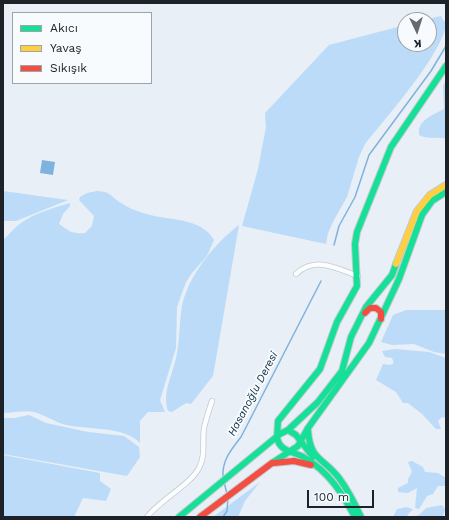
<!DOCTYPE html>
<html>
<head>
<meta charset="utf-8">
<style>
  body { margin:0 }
  #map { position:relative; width:449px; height:520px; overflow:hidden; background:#e8eff6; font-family:"Work Sans",sans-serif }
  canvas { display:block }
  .frame { position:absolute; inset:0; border:4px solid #1c2228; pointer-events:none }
  .legend { position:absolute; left:12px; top:12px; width:140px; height:72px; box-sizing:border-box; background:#f7fbfe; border:1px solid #9fa4a8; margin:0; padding:5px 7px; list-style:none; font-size:12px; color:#1c2228 }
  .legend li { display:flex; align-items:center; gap:8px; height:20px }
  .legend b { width:20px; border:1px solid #9fa4a8 }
  .north { position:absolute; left:397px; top:12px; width:40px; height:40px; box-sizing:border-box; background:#f7fbfe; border:1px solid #9fa4a8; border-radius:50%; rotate:176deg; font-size:11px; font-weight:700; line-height:16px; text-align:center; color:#1c2228 }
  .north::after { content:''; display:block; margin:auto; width:14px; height:18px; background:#636a70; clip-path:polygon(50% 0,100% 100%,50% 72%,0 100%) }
  .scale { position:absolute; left:307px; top:490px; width:67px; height:18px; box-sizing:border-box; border:2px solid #1c2228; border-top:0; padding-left:5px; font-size:12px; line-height:14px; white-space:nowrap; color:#1c2228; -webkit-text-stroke:3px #f7fbfe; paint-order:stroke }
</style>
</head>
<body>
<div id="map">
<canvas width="449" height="520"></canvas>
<div class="frame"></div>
<ul class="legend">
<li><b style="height:5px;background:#16e098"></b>Akıcı</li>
<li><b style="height:5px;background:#ffcf43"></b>Yavaş</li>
<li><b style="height:5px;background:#f24e42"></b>Sıkışık</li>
</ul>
<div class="north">K</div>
<div class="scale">100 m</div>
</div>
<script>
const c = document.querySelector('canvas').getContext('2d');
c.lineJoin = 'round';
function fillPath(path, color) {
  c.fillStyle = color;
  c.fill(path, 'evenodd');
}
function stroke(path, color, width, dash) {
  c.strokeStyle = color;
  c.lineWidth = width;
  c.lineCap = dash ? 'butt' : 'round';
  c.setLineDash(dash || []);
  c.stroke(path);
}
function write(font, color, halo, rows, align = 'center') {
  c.font = font + ' "Work Sans",sans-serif';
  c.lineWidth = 4;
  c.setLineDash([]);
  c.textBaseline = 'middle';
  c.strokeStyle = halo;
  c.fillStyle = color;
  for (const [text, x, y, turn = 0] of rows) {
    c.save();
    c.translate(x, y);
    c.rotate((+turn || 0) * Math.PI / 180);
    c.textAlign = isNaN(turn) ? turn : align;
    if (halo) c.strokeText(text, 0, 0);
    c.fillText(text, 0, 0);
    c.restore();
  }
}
const green = new Path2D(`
  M441 16 443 20 446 22C446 50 385 119 365 144L359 157 347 197 335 218 328 233 326 244 242 226 258 169 266 127 265 113 329 45 405 25V44H429V20H424Z
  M446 80V139C437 136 428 140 419 135 417 120 433 115 444 109L443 86Z
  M3 191 68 200 16 221H3Z
  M97 191C112 192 110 196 121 203 128 208 139 212 147 214 169 221 201 217 214 240L207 256 192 273 186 282 177 307 176 348 160 400 165 412H148L140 421V443C124 426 90 430 66 425 55 422 45 415 34 412 25 410 13 413 3 413V240C9 235 16 226 21 223 35 213 53 208 70 203V206L63 214 59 224C70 231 70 234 85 233L92 226 94 216 79 200 80 197 87 193Z
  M239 225 213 376 191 404 186 403 172 412 168 411C162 393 172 376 176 358 180 341 179 323 182 306 188 276 215 243 239 225Z
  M406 310H446V354L434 352 414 344 392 345 381 342 393 315Z
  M395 349 429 352 446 358V418L442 417 438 421 441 429H436L422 414 408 403H403L396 392 376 380 383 364 390 365 394 363 392 358 385 357 382 351Z
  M29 415 46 423 88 432 124 436 139 447 140 457 127 476 3 454V418H15Z
  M3 455 100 473V481L111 489 106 501 83 498 74 517H3Z
  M412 461 423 467 425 472 438 473 446 478V486H438L433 494 427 496 419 509 415 508 417 488 408 493 398 492V488L408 483V479L412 472 408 462Z
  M260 482 245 501 238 517H213Z
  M442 505 445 509 443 517H413L419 515 426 508Z
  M406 507 413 509 407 515 410 517H393L397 509Z`);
const water = new Path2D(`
  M42 160 55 162 53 175 40 173Z`);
const stream = new Path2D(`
  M334 245 339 226 355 197 369 155 431 71 446 46
  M223 477C222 460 231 450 241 437L321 281
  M224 482 227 494
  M223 517 227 511 228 498`);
const street = new Path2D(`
  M296 274C315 256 336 268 358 276
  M147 517C160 500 190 485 199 468 206 455 202 441 204 428 206 419 209 410 212 401`);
const fast = new Path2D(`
  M288 430 296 435 313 457
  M308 430C310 461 323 457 339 478 348 490 355 504 361 517
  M277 437 278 421 320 369 337 322 357 286 355 244 357 232 391 147 446 66
  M277 437C279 452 294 451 305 458 329 472 342 493 355 517
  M272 463 298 446 308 428 369 343 399 279 422 215 432 201 446 192
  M179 517 280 434 288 430 318 402 342 371 351 337 366 307 392 275 396 264`);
const slow = new Path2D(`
  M396 264 417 211 430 195 446 185`);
const jam = new Path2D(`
  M365 313 370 308H376L381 312V319
  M274 463 294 461 311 465
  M200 517 272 463`);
const waterNames = [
  ["Hasanoğlu Deresi",253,394,-62]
];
fillPath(green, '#bbdbf9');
fillPath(water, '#80b2de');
stroke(stream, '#80b2de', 1.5);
stroke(street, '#c3cad0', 6);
stroke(fast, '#c3cad0', 8);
stroke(slow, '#c3cad0', 8);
stroke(jam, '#c3cad0', 8);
stroke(street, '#fcfdfe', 4.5);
stroke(fast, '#16e098', 6);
stroke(slow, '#ffcf43', 6);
stroke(jam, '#f24e42', 6);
write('italic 11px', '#0f2c45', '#f7fbfe', waterNames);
</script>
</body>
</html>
